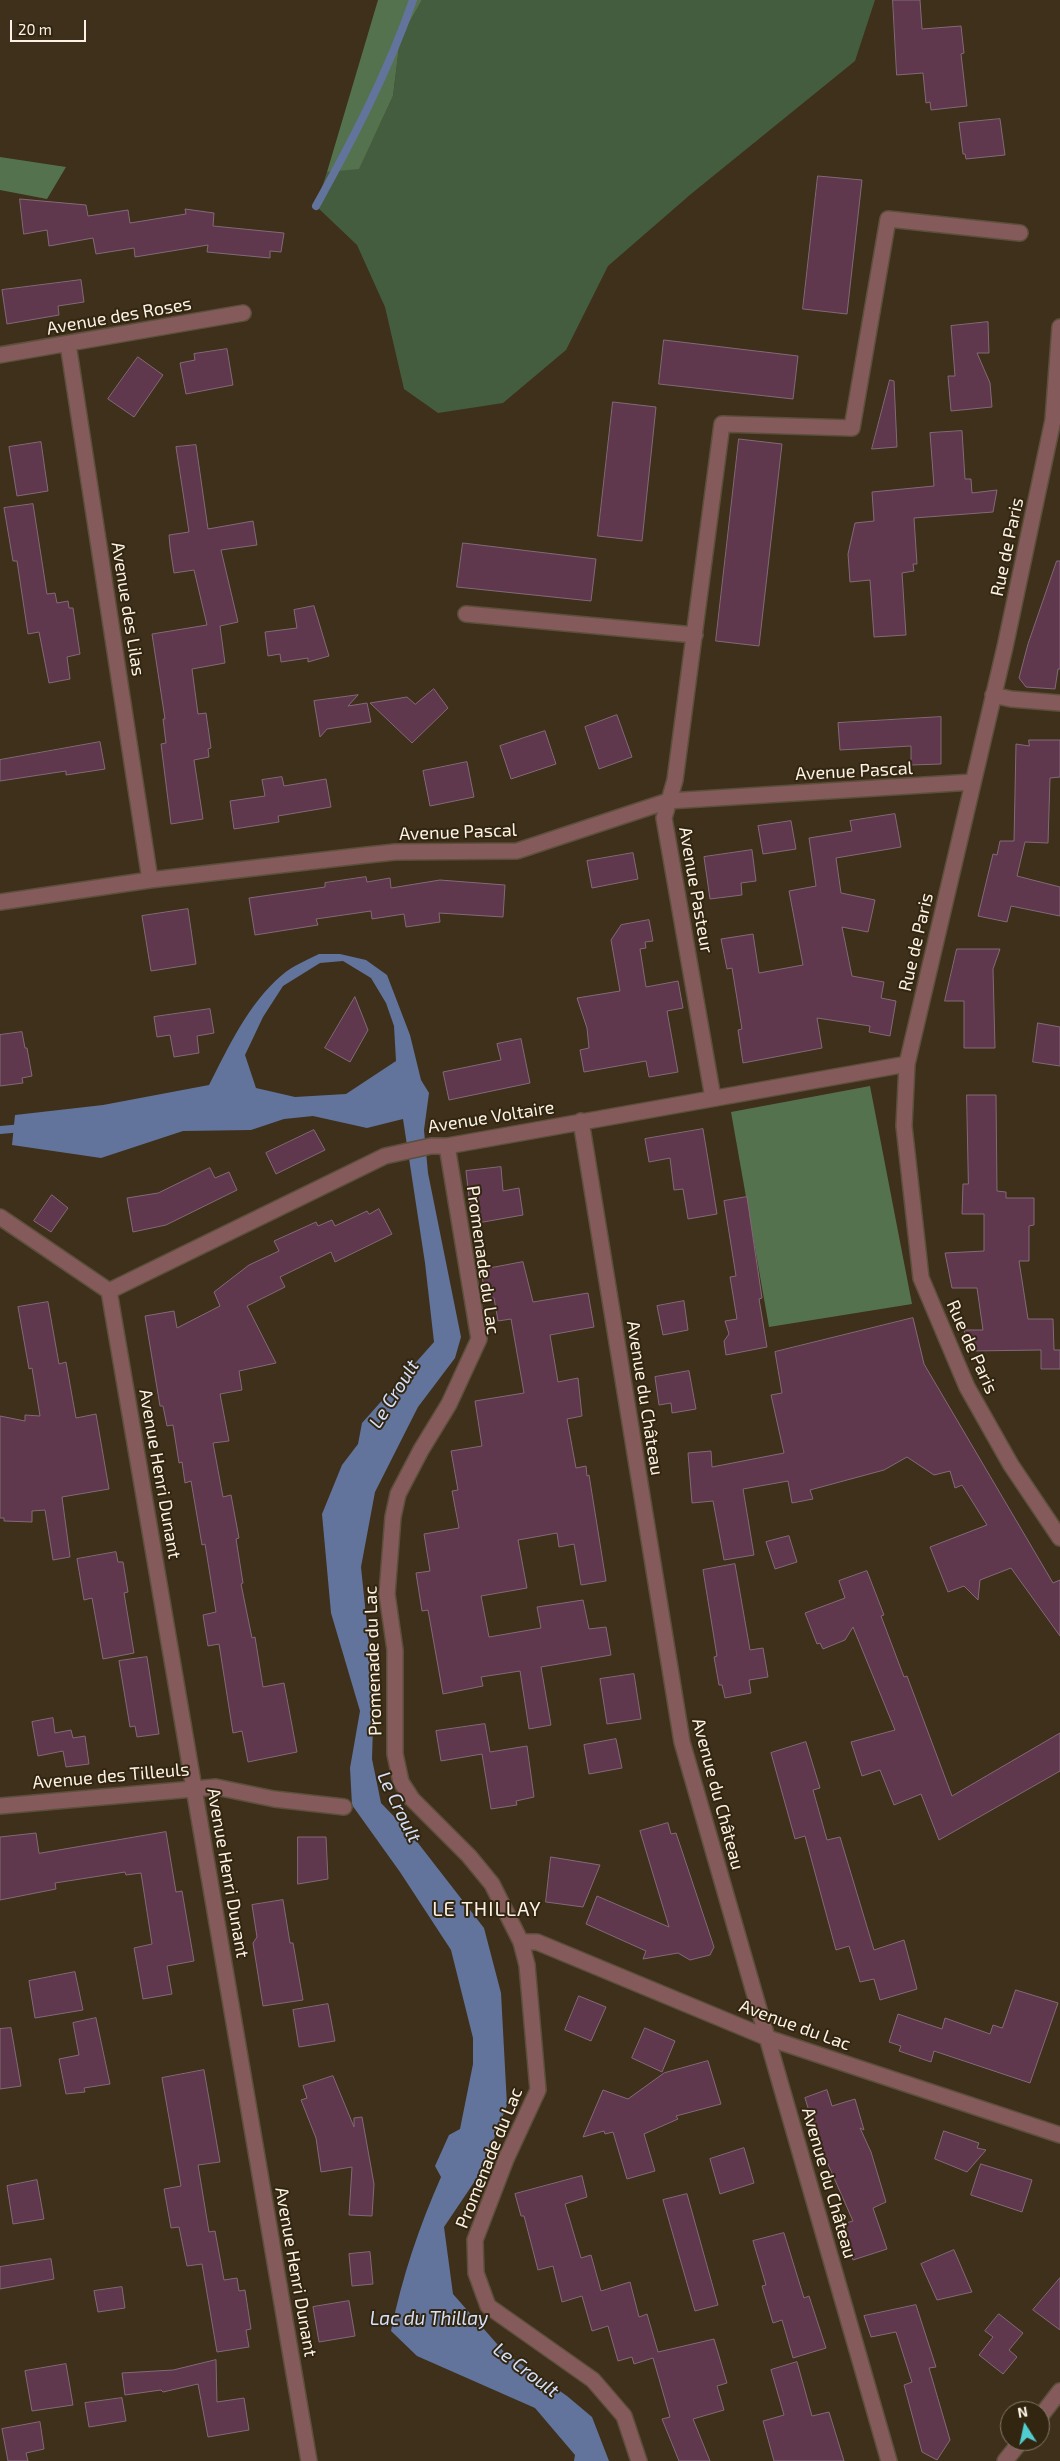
<!DOCTYPE html>
<html>
<head>
<meta charset="utf-8">
<style>
  body { margin:0 }
  #map { position:relative; width:1060px; height:2461px; overflow:hidden; background:#3e301b; font-family:"Exo 2",sans-serif }
  canvas { display:block }
  .north { position:absolute; left:1000px; top:2401px; width:50px; height:50px; box-sizing:border-box; background:#332611; border:1px solid #837866; border-radius:50%; rotate:350deg; font-size:14px; font-weight:700; line-height:20px; text-align:center; color:#fbf2e5 }
  .north::after { content:''; display:block; margin:auto; width:18px; height:22px; background:#52cdcf; clip-path:polygon(50% 0,100% 100%,50% 72%,0 100%) }
  .scale { position:absolute; left:10px; top:20px; width:76px; height:22px; box-sizing:border-box; border:2px solid #fbf2e5; border-top:0; padding-left:6px; font-size:15px; line-height:18px; white-space:nowrap; color:#fbf2e5; -webkit-text-stroke:4px #332611; paint-order:stroke }
</style>
</head>
<body>
<div id="map">
<canvas width="1060" height="2461"></canvas>
<div class="north">N</div>
<div class="scale">20 m</div>
</div>
<script>
const c = document.querySelector('canvas').getContext('2d');
c.lineJoin = 'round';
function fillPath(path, color) {
  c.fillStyle = color;
  c.fill(path, 'evenodd');
}
function stroke(path, color, width, dash) {
  c.strokeStyle = color;
  c.lineWidth = width;
  c.lineCap = dash ? 'butt' : 'round';
  c.setLineDash(dash || []);
  c.stroke(path);
}
function write(font, color, halo, rows, align = 'center') {
  c.font = font + ' "Exo 2",sans-serif';
  c.lineWidth = 4;
  c.setLineDash([]);
  c.textBaseline = 'middle';
  c.strokeStyle = halo;
  c.fillStyle = color;
  for (const [text, x, y, turn = 0] of rows) {
    c.save();
    c.translate(x, y);
    c.rotate((+turn || 0) * Math.PI / 180);
    c.textAlign = isNaN(turn) ? turn : align;
    if (halo) c.strokeText(text, 0, 0);
    c.fillText(text, 0, 0);
    c.restore();
  }
}
const green = new Path2D(`
  M422 0H875L855 61 691 194 608 266 566 350 503 403 438 413 404 389 385 307 357 245 316 206 327 172 359 168 393 96 400 39Z`);
const forest = new Path2D(`
  M378 0H422L400 39 393 96 359 169 327 172Z
  M0 157 66 167 47 199 0 190Z
  M870 1086 912 1304 769 1327 731 1112Z`);
const water = new Path2D(`
  M319 954H340L366 960 387 975 410 1035 421 1080 429 1093 424 1130 428 1173 461 1337 455 1358 418 1407 375 1492 361 1567 374 1693 372 1759 381 1803 411 1834 484 1928 501 1993 507 2105 481 2172 444 2227 453 2294 505 2353 567 2396 592 2417 609 2461H574L575 2455 535 2408 417 2356 391 2331C402 2277 419 2227 441 2177L435 2166 449 2135 460 2129 473 2064V2038L451 1950 400 1872 352 1805 350 1768 360 1711 331 1613 322 1514 342 1465 358 1444 362 1423 434 1342 425 1263 403 1119 367 1128 313 1116 284 1119 251 1130 183 1131 101 1158 12 1145 15 1115 103 1105 209 1085C229 1046 248 1004 282 975 292 966 307 960 319 954ZM343 961 371 978 386 1003 394 1026 396 1061 346 1094 295 1097 256 1088 245 1055 263 1017 283 986 320 963Z`);
const stream = new Path2D(`
  M316 206C353 139 388 72 413 0
  M0 1130 23 1128`);
const building = new Path2D(`
  M893 0H920L922 29 961 26 964 53 961 54 967 106 931 110 930 102 926 103 923 73 897 75Z
  M1000 119 1005 155 966 159 965 154H963L959 123Z
  M818 176 862 180 847 314 803 309Z
  M20 199 86 205 88 216 128 210 130 223 186 214 185 209 214 213 213 226 284 233 281 252 270 251V258L207 252 208 245 135 257 134 248 96 254 93 238 49 246 47 230 24 234Z
  M81 280 84 302 58 306 59 315 7 324 2 290Z
  M988 322 989 353H977L990 383 992 407 951 411 948 376H955L951 326Z
  M664 340 798 356 793 399 659 384Z
  M227 349 233 385 186 394 180 363 195 360 194 354Z
  M138 357 163 375 134 417 108 399Z
  M890 380 894 381 897 447 872 449Z
  M613 402 656 407 642 541 598 536Z
  M962 431 965 479H971L972 493 997 490 993 512 914 518 917 564H913L914 571 902 573 906 635 874 637 870 580 850 582 848 554 855 523 874 521 872 492 934 486 930 433Z
  M739 439 782 444 759 646 716 641Z
  M41 442 48 491 17 496 9 447Z
  M196 445 208 529 253 521 257 545 221 550 238 622 220 626 225 663 192 669 198 714 206 713 211 748 208 749 209 757 194 760 203 819 171 824 161 744 166 743 163 719H165L152 634 207 625 194 570 174 573 170 547 169 535 189 532 176 447Z
  M33 504 47 594 55 593 57 603 68 601 69 608H73L80 654 67 657 70 679 49 683 39 632 28 634 17 561H13L4 508Z
  M463 543 596 559 591 601 457 587Z
  M1057 561H1060V669H1058L1055 689 1026 687 1019 678 1028 644Z
  M314 606 329 656 308 662V658L281 662 280 654 268 656 265 632 297 628 294 610Z
  M434 689 448 708 412 743 370 703 407 697 415 704Z
  M358 695 348 706 367 703 371 722 327 729 320 737 314 701Z
  M617 715 632 757 599 769 585 727Z
  M941 717V764L911 765V746L840 750 838 723Z
  M545 731 556 764 511 779 500 746Z
  M1029 740H1060V777L1050 778 1048 843 1025 842 1017 876 1060 887V916L1011 906 1007 922 978 916 993 854 997 855 1000 841H1014L1016 744 1029 746Z
  M100 742 105 769 66 775V771L0 781V760Z
  M467 762 474 797 430 806 423 771Z
  M282 777 284 786 326 779 331 807 278 816 279 822 234 829 230 801 265 796 262 780Z
  M895 814 901 847 836 858 841 893 875 900 868 932 842 927 852 976 884 982 881 998 896 1001 890 1036 869 1032 870 1026 817 1018 822 1048 743 1063 738 1030 742 1029 732 968 727 969 721 939 753 934 759 973 803 965 789 891 816 886 809 838 852 831 850 821Z
  M791 821 796 849 763 854 758 826Z
  M752 850 756 881 741 883 742 895 710 899 704 857Z
  M633 853 638 879 592 888 587 861Z
  M366 877 367 882 390 878 391 888 440 880 505 885 503 917 439 913 440 922 406 927 404 914 372 919 371 911 316 919 318 925 255 935 249 898 325 887V883Z
  M188 909 196 964 151 971 142 916Z
  M649 920 653 941 645 942 646 948 640 949 646 987 678 981 683 1008 667 1011 678 1072 649 1077 646 1061 584 1072 580 1050 589 1048 587 1028 577 998 620 991 611 940 621 925Z
  M957 949H1000L993 969 995 1048H964V1001H945Z
  M355 997 368 1030 350 1062 325 1048Z
  M210 1009 214 1033 197 1036 199 1053 174 1057 170 1035 157 1037 154 1017Z
  M1038 1023 1060 1027V1066L1033 1062Z
  M22 1032 25 1048H27L32 1076 22 1078 23 1083 0 1086V1035Z
  M521 1039 530 1083 449 1100 443 1072 501 1060 497 1044Z
  M967 1095H996L997 1191 1006 1192V1198H1034V1225L1029 1226V1261H1019L1028 1319H1053L1054 1350H1060V1369H1041V1350L971 1351 964 1330H983L977 1288H952L945 1253 984 1251V1214H962L963 1184H968Z
  M703 1129 717 1214 688 1219 683 1189 674 1190 670 1158 649 1162 645 1139Z
  M314 1130 325 1150 276 1174 266 1153Z
  M501 1167 503 1191 519 1188 523 1215 472 1224 466 1171Z
  M210 1168 215 1178 229 1172 237 1190 166 1225 133 1232 127 1198 158 1193Z
  M52 1195 68 1208 51 1232 34 1221Z
  M747 1197 762 1298 759 1299 767 1347 726 1355 724 1341 729 1334 725 1321 737 1319 730 1277 736 1276 724 1201Z
  M379 1209 392 1234 335 1262 331 1252 280 1277 285 1287 247 1306 276 1363 239 1371 242 1390 220 1394 229 1441 213 1443 223 1497 231 1495 239 1538 236 1539 243 1583 241 1584 252 1638 255 1637 263 1687 284 1683 297 1752 248 1762 242 1731 233 1733 219 1644 208 1646 203 1615 216 1612 205 1544 202 1545 191 1481 185 1483 182 1462 179 1463 173 1425 167 1426 163 1406H160L145 1316 174 1311 177 1328 220 1306 214 1292 249 1265 279 1251 274 1241 316 1222 318 1226 332 1220 335 1226 367 1211 369 1214Z
  M523 1262 533 1302 588 1293 594 1327 550 1335 558 1382 578 1378 582 1416 567 1419 576 1468 586 1466 587 1476 589 1475 606 1581 581 1585 574 1544 559 1547 557 1533 518 1540 527 1588 481 1596 489 1637 541 1628 537 1607 583 1600 589 1629 606 1627 611 1655 541 1667 551 1725 529 1729 520 1671 481 1677 483 1686 443 1694 428 1610 422 1611 416 1573 430 1571 424 1534 459 1528 452 1491 458 1490 451 1451 482 1446 475 1401 524 1393 511 1319 498 1321 494 1298 486 1299 481 1270Z
  M684 1301 688 1330 663 1335 657 1306Z
  M48 1302 59 1364 66 1362 76 1418 96 1414 109 1489 62 1497 70 1557 53 1560 45 1510 32 1511V1522L4 1521V1518H0V1416L25 1421V1415L40 1416 32 1368 29 1369 18 1307Z
  M913 1318 924 1364 1053 1583 1060 1580V1636L1011 1568 980 1580 978 1600 964 1586 948 1592 930 1547 987 1525 962 1485 955 1488 950 1471 934 1475 907 1457 884 1470 810 1490 813 1499 792 1503 788 1481 743 1489 754 1555 724 1560 713 1501 692 1503 688 1453 711 1451 712 1467 784 1453 771 1395 782 1393 775 1352Z
  M689 1371 696 1409 672 1413 671 1403 659 1405 655 1377Z
  M789 1536 797 1562 775 1569 766 1542Z
  M116 1552 118 1562H123L128 1592 124 1593 134 1653 103 1659 92 1598 84 1600 77 1559Z
  M735 1564 750 1650 763 1648 768 1677 749 1680 751 1693 725 1698 722 1685H719L714 1657 717 1656 703 1570Z
  M867 1571 884 1615 881 1616 904 1677 907 1676 952 1796 1060 1733V1771L939 1840 921 1794 894 1805 880 1770 862 1776 851 1742 895 1730 853 1627 845 1640 823 1649 820 1643 817 1644 805 1613 845 1598 839 1581Z
  M147 1657 159 1734 137 1737 135 1726 130 1727 119 1661Z
  M634 1674 641 1719 607 1724 600 1679Z
  M53 1718 55 1733 71 1730 73 1738 85 1736 89 1764 66 1767 63 1751 38 1756 32 1722Z
  M485 1724 490 1752 527 1746 534 1797 516 1801 517 1805 491 1809 482 1754 441 1761 436 1731Z
  M616 1739 622 1768 589 1774 584 1745Z
  M806 1742 820 1788 813 1790 827 1840 840 1837 874 1950 904 1940 917 1989 880 2000 874 1979 860 1982 849 1946 836 1950 805 1836 795 1839 771 1753Z
  M668 1823 671 1834 676 1833 714 1947 710 1955 690 1960 678 1953 643 1959 646 1951 586 1924 597 1896 669 1927 640 1831Z
  M166 1832 176 1892 182 1891 194 1961 167 1966 172 1994 143 1999 134 1948 152 1944 141 1873 126 1875 125 1872 55 1883 56 1889 0 1900V1837L36 1833 39 1853Z
  M298 1837H326L328 1879 298 1884Z
  M551 1857 600 1865 583 1907 546 1902Z
  M283 1900 290 1943H293L303 2000 263 2006 253 1943 257 1937 252 1905Z
  M75 1972 83 2010 35 2018 29 1981Z
  M1016 1990 1058 2003 1030 2083 934 2051 931 2062 899 2051 901 2046 889 2042 898 2014 942 2029 945 2018 990 2034 993 2025 1002 2028Z
  M579 1996 606 2007 591 2041 565 2030Z
  M328 2004 335 2041 299 2047 293 2010Z
  M96 2018 110 2084 84 2088 85 2092 66 2094 59 2059 79 2055 73 2023Z
  M11 2028 21 2086 0 2089V2029Z
  M645 2028 675 2041 662 2072 632 2058Z
  M708 2061 721 2104 676 2116 678 2119 644 2134 655 2171 627 2179 613 2132 605 2134 604 2131 583 2137 603 2090 628 2099 664 2073Z
  M204 2070 220 2162 198 2165 209 2232 215 2231 224 2280 237 2278 239 2291 245 2290 251 2329 246 2330 249 2347 217 2352 202 2264 187 2266 179 2227 171 2228 164 2189 181 2186 162 2078Z
  M333 2076 354 2127V2118L362 2117 374 2184 372 2216 349 2215 352 2167 321 2172 316 2138 301 2100 307 2098 303 2086Z
  M827 2090 832 2106 855 2099 864 2130 860 2128 871 2152 886 2202 873 2208 887 2249 853 2260 842 2224 853 2221 827 2162 825 2163 805 2098Z
  M944 2131 979 2143 977 2148 986 2150 967 2172 935 2159Z
  M744 2148 754 2183 720 2194 710 2159Z
  M981 2164 1032 2180 1022 2212 971 2195Z
  M582 2176 587 2197 565 2204 581 2258 591 2255 601 2291 630 2282 639 2317 647 2314 658 2352 714 2339 727 2383 717 2386 724 2410 693 2419 710 2461H679L662 2419 670 2417 653 2358 634 2364 632 2357 618 2361 608 2326 592 2331 582 2296 562 2302 553 2266 538 2270 524 2216H521L515 2194Z
  M37 2180 44 2219 13 2224 7 2186Z
  M687 2194 718 2305 695 2311 663 2200Z
  M784 2233 804 2298 809 2296 826 2348 793 2358 782 2320 773 2323 762 2286 766 2285 753 2241Z
  M954 2250 972 2292 937 2300 921 2264Z
  M370 2252 373 2284 352 2286 349 2254Z
  M51 2259 54 2279 0 2289V2267Z
  M1060 2278V2330L1033 2310Z
  M122 2287 125 2308 98 2312 94 2291Z
  M349 2301 355 2336 319 2342 313 2307Z
  M916 2305 936 2367 929 2368 950 2440 937 2460 922 2452 904 2385 912 2382 896 2332 871 2337 864 2316Z
  M999 2314 1023 2333 1009 2350 1017 2357 1003 2374 979 2355 993 2337 985 2331Z
  M216 2360 217 2402 244 2398 249 2430 208 2437 198 2384 163 2392 161 2390 125 2395 122 2373 173 2370Z
  M797 2362 812 2416 829 2412 844 2461H774L763 2421 784 2415 771 2370Z
  M66 2364 73 2405 32 2411 25 2371Z
  M122 2398 126 2421 89 2427 85 2403Z
  M40 2422 44 2449 26 2453 28 2461H8L2 2429Z`);
const minor = new Path2D(`
  M1060 327 1053 420 1005 647 907 1064 904 1126 921 1278 967 1387 1011 1465 1060 1538
  M68 344 150 880
  M0 355 243 313
  M466 614 695 635
  M993 695 1011 699 1060 703
  M0 902 150 880 367 855 395 852 517 851 668 801 973 782
  M713 1098 664 818 675 780 722 424 852 428 888 219 1020 233
  M581 1121 682 1742 889 2461
  M447 1146 479 1339 449 1404 421 1450 398 1494 393 1517 387 1594 395 1650V1754L401 1782 412 1799 469 1856 492 1884 521 1942 527 1965 538 2090 506 2159 475 2240 476 2273 488 2306 593 2380 624 2416 639 2461
  M0 1217 109 1291
  M109 1291 309 2461
  M109 1291 385 1156 431 1146H447L907 1064
  M0 1806 216 1787 274 1799 344 1807
  M521 1942H537L768 2038 1060 2135
  M1040 2417 1060 2391
  M1005 2461 1021 2441`);
const streetNames = [
  ["Avenue des Roses",119,316,-10],
  ["Rue de Paris",1007,547,-78],
  ["Avenue des Lilas",128,609,81],
  ["Avenue Pascal",854,771,-3],
  ["Avenue Pascal",458,832,-2],
  ["Avenue Pasteur",696,890,80],
  ["Rue de Paris",916,942,-77],
  ["Avenue Voltaire",491,1117,-9],
  ["Promenade du Lac",483,1260,82],
  ["Rue de Paris",972,1347,66],
  ["Avenue du Château",645,1398,81],
  ["Avenue Henri Dunant",160,1474,80],
  ["Promenade du Lac",373,1661,-92],
  ["Avenue des Tilleuls",111,1776,-5],
  ["Avenue du Château",718,1794,75],
  ["Avenue Henri Dunant",228,1873,80],
  ["Avenue du Lac",795,2025,20],
  ["Promenade du Lac",489,2158,-68],
  ["Avenue du Château",829,2183,74],
  ["Avenue Henri Dunant",296,2272,80]
];
const waterNames = [
  ["Le Croult",394,1394,-58],
  ["Le Croult",399,1807,64],
  ["Lac du Thillay",429,2319],
  ["Le Croult",526,2370,37]
];
const quarterNames = [
  ["LE THILLAY",487,1909]
];
fillPath(green, '#445d3e');
fillPath(forest, '#55724e');
fillPath(water, '#62749b');
stroke(stream, '#62749b', 8);
fillPath(building, '#5f384e');
stroke(building, '#836977', 1);
stroke(minor, '#5c4f3b', 18);
stroke(minor, '#845a5a', 15);
write('18px', '#fbf2e5', '#332611', streetNames);
write('italic 19px', '#d4e1fa', '#332611', waterNames);
c.letterSpacing = '1px';
write('20px', '#fbf2e5', '#332611', quarterNames);
c.letterSpacing = '0px';
</script>
</body>
</html>
